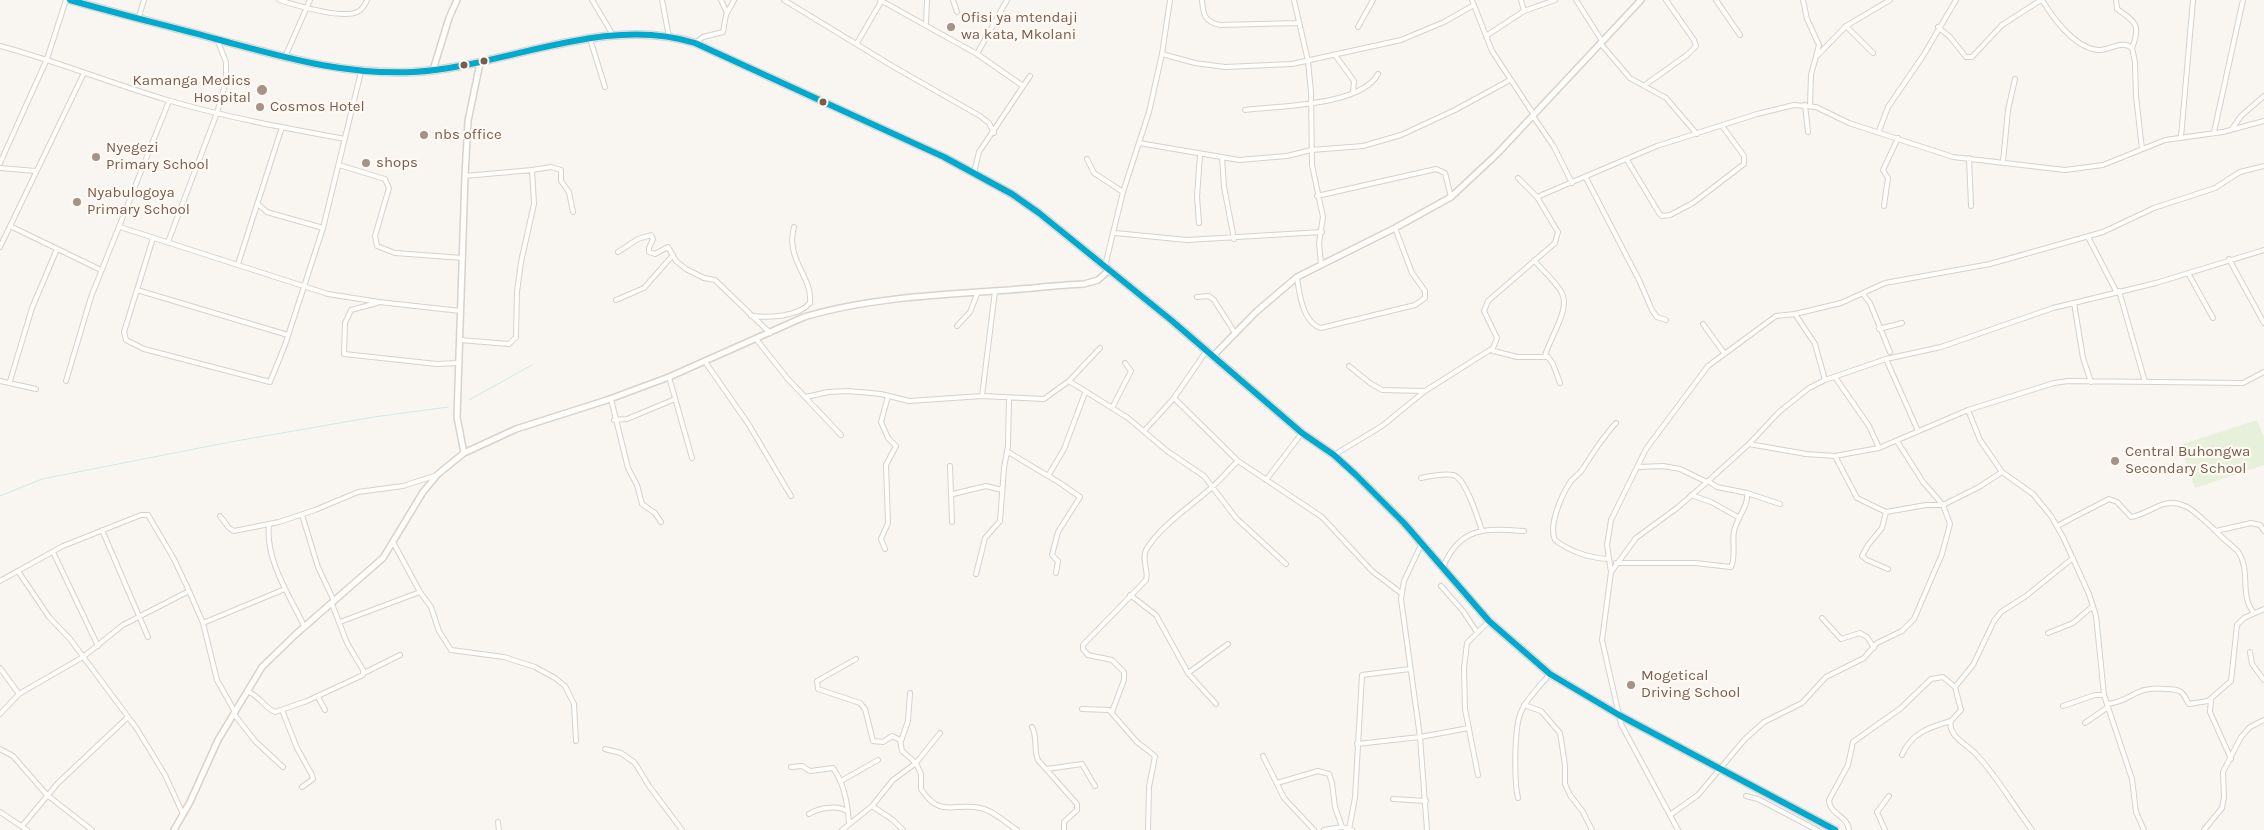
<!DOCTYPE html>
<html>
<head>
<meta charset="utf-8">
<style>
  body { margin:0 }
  canvas { display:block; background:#f9f5f0 }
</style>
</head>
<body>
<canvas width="2264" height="830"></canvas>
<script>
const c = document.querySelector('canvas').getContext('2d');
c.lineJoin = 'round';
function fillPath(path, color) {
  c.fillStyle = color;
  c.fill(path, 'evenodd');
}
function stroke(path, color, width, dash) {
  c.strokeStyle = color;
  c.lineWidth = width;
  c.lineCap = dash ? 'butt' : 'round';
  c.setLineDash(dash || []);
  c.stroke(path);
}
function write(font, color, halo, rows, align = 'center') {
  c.font = font + ' Karla,sans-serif';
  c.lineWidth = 4.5;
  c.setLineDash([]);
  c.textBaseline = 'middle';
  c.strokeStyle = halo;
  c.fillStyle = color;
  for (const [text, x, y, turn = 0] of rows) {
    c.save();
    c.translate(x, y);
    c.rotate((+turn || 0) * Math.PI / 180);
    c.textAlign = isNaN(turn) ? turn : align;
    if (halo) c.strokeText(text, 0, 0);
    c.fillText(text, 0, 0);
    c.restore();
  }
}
const green = new Path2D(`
  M2257 420 2264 437V465L2195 488 2180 445Z`);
const stream = new Path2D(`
  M469 400 532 365
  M0 496 42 479 230 442 374 417 448 407`);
const street = new Path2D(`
  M279 0C295 5 342 19 357 12 362 10 365 5 367 0
  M592 0 613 35
  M662 0 669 37
  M721 0 727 13
  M784 0 894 67 980 116 989 123 994 133
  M880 0 977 54 1023 86
  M953 0 957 12
  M1202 0C1203 15 1205 22 1220 25L1298 23
  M1294 0 1308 61 1311 92 1312 165 1323 217 1319 243 1321 264
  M1472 0 1492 51 1534 115
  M1521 0 1524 11
  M1576 0 1602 41
  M1716 0 1740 35
  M1803 0 1807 19 1819 45 1811 75 1810 105
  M2042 0C2053 18 2074 47 2097 50 2109 51 2122 39 2132 48L2135 62 2136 96 2142 149
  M2116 0 2117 9C2136 22 2141 25 2132 48
  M138 20 144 0
  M926 23 927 0
  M1846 26 1873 53
  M1358 27 1373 0
  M1938 27 1950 37 1966 57H1972L2002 25 2041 0
  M1486 36 1524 11 1555 0
  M590 39 605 87
  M695 43 703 37 723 32 726 15 734 0
  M857 43 882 0
  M1600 43 1630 78 1666 98 1697 134
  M0 46C56 61 110 83 167 100 225 117 285 128 345 139
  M977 54 1007 0
  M1162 54 1195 63 1225 67 1292 64 1401 40 1444 22 1474 5
  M1335 55 1354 81 1353 92
  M1818 55 1846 26 1890 0
  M285 57 310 0
  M1645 85 1687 55 1696 46 1694 40 1666 0
  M1805 105 1808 132
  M1245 110C1278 106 1361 106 1378 74
  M1533 116 1554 147 1572 183
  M2232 129 2241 116 2264 96
  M1879 131 1888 107 1923 56 1956 0
  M2214 132 2243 0
  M2181 137 2193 0
  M1139 143 1239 160 1287 156 1311 150 1363 146 1401 135 1455 110 1510 80
  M1222 157 1224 187 1234 239
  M1969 158 1971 206
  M1087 159 1094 173 1123 192
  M1627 160 1659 213 1662 216 1670 215 1693 203 1744 164V156L1723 127
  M2003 162 2008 110 2015 79
  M0 163 47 59 66 0
  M339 165 385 179 389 188 375 236 377 246 395 253 463 258
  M0 168 36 171
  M532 170 551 167 561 170V181L569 192 573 212
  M974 173 979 152 1030 76
  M1518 178 1537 197
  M1586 178 1639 280 1652 310 1657 317 1666 320
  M1317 196 1436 169 1445 173 1451 197
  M259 205 267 212 323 228
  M1884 206 1888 178 1883 170 1898 138
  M1199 223 1197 197 1200 155
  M10 226 101 270
  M120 227 328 294 379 302 461 311
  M1115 233 1187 240 1322 232
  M2088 237 2116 291
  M153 238 124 332 126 340 144 349 270 382 285 345 323 228 361 72
  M168 242 217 113 226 81V62L217 39
  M0 247 84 73
  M618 252 638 239 651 235 653 239 649 248V252L655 254 668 247 676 261 686 269 704 278 715 280 770 333
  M2229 259 2264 323
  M1534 260C1542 270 1553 279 1560 290 1573 307 1550 336 1545 356
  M238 264 282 127
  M1105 266 1123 192 1149 112 1162 54 1170 0
  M2188 273 2213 318
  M1297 277C1299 293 1303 323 1321 328L1415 305 1425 298V291L1412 273 1395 228
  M137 290 288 335
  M2119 291 2145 382
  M1863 294 1870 303 1890 352
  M1197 297 1209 296 1214 300 1235 333
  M616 300 644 288 673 255
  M377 303 351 310 345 323 344 354 437 364 459 363
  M2074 303 2083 358 2091 382
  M1795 314 1815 344 1825 380
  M751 316C768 318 798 317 810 303 813 277 785 260 794 227
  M1703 324 1724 353
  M957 326 970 312 978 292
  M1879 329 1902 323
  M756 339 787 378 841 435
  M460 340 509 344 516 337 517 292 521 262 534 204 532 170 465 176
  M1490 350 1517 357H1548L1553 364 1560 383
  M1886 359 1918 431
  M706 363 749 425 791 496
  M1349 366 1370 383 1382 390 1425 391
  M669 377 692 458
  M1835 377 1869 426 1879 448
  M0 381 36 389
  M10 381 32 308 57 249
  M66 381 91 297 169 101
  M1069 381 1128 418 1167 451 1204 476 1236 518 1286 564
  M982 396 995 291
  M806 397 828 392 848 391 881 394 909 401 982 396 1044 399 1069 381 1100 348
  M1174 398 1238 461 1322 517 1372 571 1401 593
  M611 399 628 468 637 485 642 504 655 513 661 522
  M1112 408 1131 371 1125 363
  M1968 410 1980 440 2002 472 2033 494 2051 516 2063 537 2089 594 2096 616 2104 695 2132 779 2136 812 2144 830
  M614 420 627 419 675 399
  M1144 431 1174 398 1207 350
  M1749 444 1806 454 1835 456 1851 453 1879 448 1968 410 2054 383 2068 381 2243 383 2264 372
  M1008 452 1060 483 1080 497 1058 532 1052 555 1058 561 1056 573
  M1334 455 1382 426 1425 391 1493 348 1497 338 1484 311 1488 301 1555 243 1558 232 1537 197 1657 146 1757 114 1794 105 1816 107 1849 123 1953 157 2065 170 2103 165 2165 140 2223 132 2264 121
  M1835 456 1857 498 1886 512 1926 505H1943L1979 487 2002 472
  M950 466 952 522
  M1639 467 1663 466 1680 469 1707 482
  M1048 476 1064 449 1085 393
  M1421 478C1431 476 1443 473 1453 475 1466 478 1478 519 1482 531
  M1266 480 1302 433
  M1708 481 1717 487 1747 493 1780 504
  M953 494 986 486 1002 490
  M1691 495 1711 502 1738 517
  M1886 512 1882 528 1868 545 1862 556 1867 560 1888 569
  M302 515 318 567 334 601
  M220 516 229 528 234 531 279 522 315 510 358 492 403 486 437 475
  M269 525C265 560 290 596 304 626
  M2057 526 2109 499 2117 502 2131 517C2142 515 2151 509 2161 505 2185 496 2200 518 2216 531L2251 523 2260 525 2264 531
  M102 530 148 637
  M2216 531C2221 538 2236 548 2239 553 2251 572 2239 595 2254 613
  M393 542 420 592 431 607 439 631 451 650 504 657 535 667 555 678 565 686 574 704 576 741
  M1422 543 1404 581 1401 599 1420 737 1427 830
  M885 549 881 539 888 523 886 465 896 446 888 438 881 422 888 396
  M53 552 98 646
  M1608 559C1589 558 1569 551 1555 540 1548 525 1562 494 1571 481 1575 476 1581 473 1584 467 1594 451 1603 437 1616 423
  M1616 563H1695L1731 567C1736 559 1732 541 1734 531 1737 518 1749 505 1747 493
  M1443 567C1460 527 1484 528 1524 531
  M18 571 49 617 70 639 137 729 165 775 183 814
  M1611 572 1607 545 1611 520 1646 449 1708 366 1776 316 1795 314 1841 303 1885 283 1990 264 2103 232 2154 208 2215 188 2240 172 2264 166
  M976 574 985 538 1000 521 1004 468 1008 446 1009 398
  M0 581 63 546 141 515H148L174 559 189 591 203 623 217 680 235 712
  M1441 586 1463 611 1477 632
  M1130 595 1156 615 1188 673 1216 704
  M1822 618 1841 639 1860 633 1867 637 1874 648
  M340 622 420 592
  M203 623 285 589
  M2048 633 2073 623 2093 606
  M2250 652 2252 664 2264 680
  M856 659 817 681 818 689 860 703 865 709 873 741 883 742 892 736 900 740 902 751 916 763 921 774V789C940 819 955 802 980 808 993 810 1006 823 1017 830
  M0 668 19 694
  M364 673 400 655
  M1188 673 1228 644
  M249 692C260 697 266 709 275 712L307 701 363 675V670L347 643 332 604
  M318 697 325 710
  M2211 699 2210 712 2231 759
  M2107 704C2132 702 2134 685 2166 689 2171 689 2177 689 2181 692 2185 695 2186 700 2189 704L2208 701 2231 681 2237 625 2244 618 2264 609
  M1524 705 1541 711 1560 733 1565 765V784L1570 795 1583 812 1592 830
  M2063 706 2095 695H2104
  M1082 709 1109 710 1137 742 1155 756 1149 787 1148 830
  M282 710 297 748 312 775 313 779 302 787
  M1112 712 1124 680V672L1112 660 1088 655 1083 649V645L1146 580C1149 570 1141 559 1146 550 1159 527 1191 506 1211 488 1221 480 1229 469 1238 461
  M0 714 19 694 83 657 123 625 189 591
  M234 714 255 741 283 767
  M2085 723 2108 707
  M1032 727C1038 738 1033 749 1038 760L1077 804V810L1064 822V830
  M901 741 908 721 910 693
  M1357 744 1420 737 1469 728
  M0 749 13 756 47 795 92 830
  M605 749 621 753 635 763 649 786 682 830
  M1902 755C1911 733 1930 727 1951 721
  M1263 756 1284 798 1314 830
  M791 767 802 766 810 771 833 768C844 783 848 806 849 824
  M1047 769 1082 764 1095 786
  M1478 775 1465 709 1464 668 1467 643 1489 621
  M841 781 878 760
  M1277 783 1318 771 1329 774 1332 783 1335 807 1342 827
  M1746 796 1758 799 1817 830
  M1518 798C1514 781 1514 727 1521 712 1527 698 1540 686 1550 674
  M1393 799 1426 801
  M872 806 893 820 903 830
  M0 812 27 830
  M809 814C819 808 838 804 848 812
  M1670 815 1698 795 1745 739 1764 722 1802 703 1826 677 1864 658 1877 643 1902 631 1914 619 1942 554 1950 524 1943 505 1923 482 1897 441
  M498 822 499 830
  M22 826 58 783 128 717
  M1349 829 1355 798 1362 675 1410 669
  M842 830 872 806 893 780 916 763 940 733
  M1324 830 1342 827 1352 830
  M1678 830 1621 724 1602 640 1611 572 1636 538 1677 508 1707 482 1749 444 1779 412 1809 388 1825 380 1886 359 1941 347 2053 308 2156 283 2264 250
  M1849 830C1848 816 1829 814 1829 800L1848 765 1853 742 1901 708 1931 679 1943 677 1955 687
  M1885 830 1877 812 1889 796
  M2032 830C2013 805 1997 776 1975 753 1966 744 1947 735 1951 721L1961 710 1955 687 1973 665 1994 621 2001 612 2026 596 2073 558
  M2204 830 2222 808 2224 797 2223 772 2241 737 2250 727 2264 720`);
const secondary = new Path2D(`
  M433 70 449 18 457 0
  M1213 356 1256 312 1297 277 1395 228 1451 197 1497 154 1641 0
  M464 453 457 417 465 176 468 121 480 63
  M174 830 190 802 218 740 262 667 296 634 383 558 423 492 438 474 464 453 516 429 607 400 669 377 804 317C864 299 930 295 993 291 1023 290 1053 285 1084 284L1098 280 1109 270`);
const highway = new Path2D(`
  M70 0C119 14 168 26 216 39 284 57 342 75 413 72 505 67 604 14 695 43L944 157 1012 194 1039 213 1171 320 1302 433 1334 455 1356 475 1404 523 1489 621 1550 674 1619 715 1835 830`);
const bus1 = new Path2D(`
  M70 0C119 14 168 26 216 39 284 57 342 75 413 72 505 67 604 14 695 43L944 157 1012 194 1039 213 1171 320 1302 433 1334 455 1356 475 1404 523 1489 621 1550 674 1619 715 1835 830`);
const markers = [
  [951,27,5,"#a69286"],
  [484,61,4.5,"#7a5c4d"],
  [464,65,4.5,"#7a5c4d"],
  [262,90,6,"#a69286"],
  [823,102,4.5,"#7a5c4d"],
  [260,107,5,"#a69286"],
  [424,135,5,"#a69286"],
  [96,157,5,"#a69286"],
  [366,163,5,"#a69286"],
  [77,202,5,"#a69286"],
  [2115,461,5,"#a69286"],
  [1631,685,5,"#a69286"]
];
const poiNames = [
  ["Ofisi ya mtendaji",961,18],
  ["wa kata, Mkolani",961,35],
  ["Kamanga Medics",251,81,"right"],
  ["Hospital",251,98,"right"],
  ["Cosmos Hotel",270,107],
  ["nbs office",434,135],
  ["Nyegezi",106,148],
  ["Primary School",106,165],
  ["shops",376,163],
  ["Nyabulogoya",87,193],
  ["Primary School",87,210],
  ["Central Buhongwa",2125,452],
  ["Secondary School",2125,469],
  ["Mogetical",1641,676],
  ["Driving School",1641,693]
];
fillPath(green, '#e7f0db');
stroke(stream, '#d0e8ea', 1);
stroke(street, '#d7d1cb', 6);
stroke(secondary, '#d9d2cb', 8);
stroke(highway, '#dad1cc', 9);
stroke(street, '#fefefd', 4);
stroke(secondary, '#fefefd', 5);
stroke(highway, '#f2eae7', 7);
stroke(bus1, '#00a9ce', 6);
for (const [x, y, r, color] of markers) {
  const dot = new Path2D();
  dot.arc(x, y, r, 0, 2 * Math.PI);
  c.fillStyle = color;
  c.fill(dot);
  stroke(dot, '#fffaf3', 2);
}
write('15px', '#7a5c4d', '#fffaf3', poiNames, 'left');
</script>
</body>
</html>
